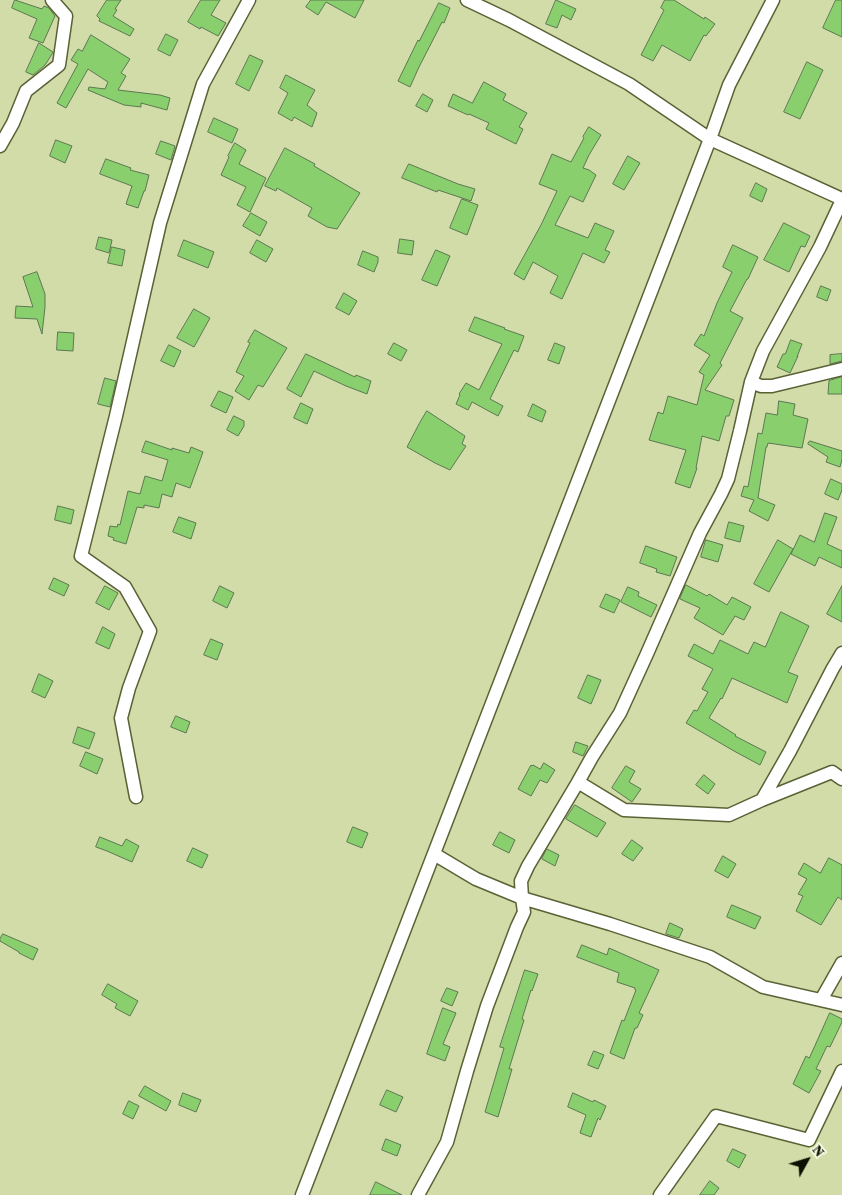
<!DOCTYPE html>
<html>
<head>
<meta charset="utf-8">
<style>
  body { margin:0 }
  #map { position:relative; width:842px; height:1195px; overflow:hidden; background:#d1dca9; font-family:"Source Serif 4",serif }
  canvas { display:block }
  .north { position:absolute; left:782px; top:1135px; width:50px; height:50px; -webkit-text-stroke:4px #f4fae0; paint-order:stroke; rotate:51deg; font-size:14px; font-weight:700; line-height:20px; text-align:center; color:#0d1001 }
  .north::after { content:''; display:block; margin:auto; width:18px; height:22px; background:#0d1001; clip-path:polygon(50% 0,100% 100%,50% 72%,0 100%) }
</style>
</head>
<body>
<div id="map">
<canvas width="842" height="1195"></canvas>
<div class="north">N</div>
</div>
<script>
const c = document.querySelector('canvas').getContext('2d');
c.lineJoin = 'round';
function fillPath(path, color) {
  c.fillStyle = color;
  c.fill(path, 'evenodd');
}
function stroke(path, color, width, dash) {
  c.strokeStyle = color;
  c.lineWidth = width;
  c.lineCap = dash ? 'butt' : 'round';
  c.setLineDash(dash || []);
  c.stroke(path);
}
const building = new Path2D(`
  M15 0 42 9 44 6 49 8 55 16 43 43 29 38 37 19 12 8Z
  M107 0H121L115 9 117 10 113 16 134 29 130 36 99 21 100 19 97 16Z
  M201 0H220L211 15 226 23 218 36 201 27 200 29 188 22Z
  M311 0H364L355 18 326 2 318 15 306 7Z
  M556 0 576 9 571 20 562 15 557 28 546 24Z
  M665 0H674L704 19 705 17 715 24 706 36 704 35 690 61 662 45 653 61 641 55 664 10 661 8Z
  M836 0H842V37L823 28Z
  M439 3 450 8 444 23 442 22 437 32 419 67 410 87 398 81 418 40 419 41Z
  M166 34 178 40 170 56 158 50Z
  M91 35 130 59 121 73 126 76 118 90 160 95 170 98 167 110 141 103V107L124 105 88 90 89 87 105 89 108 82 88 69 66 108 57 103 78 64 71 60 78 49 82 51Z
  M39 43 53 52 52 54 45 65 33 75 26 72Z
  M250 55 263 61 249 91 236 84Z
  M807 62 823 70 800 119 784 112Z
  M286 75 315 90 307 105 317 113 312 127 294 117 292 121 278 113 288 93 280 88Z
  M484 82 506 94 503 100 527 113 519 127 523 129 516 144 486 129 489 123 469 114 468 115 448 106 453 94 472 103Z
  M423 94 433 100 427 112 416 106Z
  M214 118 238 129 232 143 208 132Z
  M589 127 601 135 589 155 583 168 589 170 596 175 583 202 570 196 555 225 588 238 595 223 614 231 605 250 610 252 604 263 583 253 562 299 550 293 558 276 533 262 524 280 514 274 541 225 557 191 539 184 552 154 571 162 584 138 583 137Z
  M56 140 72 146 65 163 50 156Z
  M161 141 175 146 171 160 156 154Z
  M235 143 246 150 239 164 266 178 250 212 237 205 246 187 221 175 229 157 228 156Z
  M285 148 315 164 314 166 360 193 337 229 327 227 308 216 312 208 277 188 276 191 265 186Z
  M628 156 640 163 624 190 613 184Z
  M106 159 131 168 130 170 149 175 145 191H144L138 208 126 204 132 186 100 174Z
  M409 164 458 184 475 189 471 201 438 190 437 192 402 178Z
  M756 183 767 189 762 202 750 196Z
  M462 199 478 205 467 235 450 228Z
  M251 213 267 222 260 236 243 226Z
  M784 223 810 236 805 247 801 246 789 272 764 260Z
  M99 237 112 240 109 253 96 249Z
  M400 239 414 241 412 255 398 253Z
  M184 240 214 252 208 268 178 256Z
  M257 240 273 249 266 262 250 253Z
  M733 245 758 257 748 279H747L730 311 743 318 720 363 722 365 705 390 734 400 729 416H726L719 441 702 436 696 468H697L690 488 675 483 686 450 649 440 658 412 663 414 668 396 697 405 704 375 699 372 710 355 694 345 701 334 704 336 717 303 732 272 723 267Z
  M112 247 125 250 122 266 108 263Z
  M436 250 450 256 437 286 422 280Z
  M363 251 378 257V262L374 272 358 265Z
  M37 272 45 294V307L42 334 37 319 15 318 16 306 33 307 23 277Z
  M821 286 831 290 827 301 817 297Z
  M344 293 357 301 349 315 336 308Z
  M194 309 210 318 194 347 177 338Z
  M475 317 505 328 504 329 524 336 518 352 514 350 490 399 503 406 498 416 472 402 468 410 456 404 460 395 459 394 466 383 479 390 502 344 469 331Z
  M255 330 287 348 263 387 258 385 249 400 235 391 244 376 236 372 250 343 248 342Z
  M58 332 74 333 73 351 57 350Z
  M791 340 802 344 797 357 798 356 790 373 777 367 783 354H785Z
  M394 343 407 350 401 361 388 354Z
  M555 343 565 347 559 364 548 360Z
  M169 345 181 351 174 367 161 361Z
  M306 354 355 377 356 375 371 381 367 394 346 386 314 371 301 397 287 389Z
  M842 354V361L830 364V355Z
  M842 377V394H828L829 381Z
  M105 378 116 381 110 407 98 404Z
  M219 391 233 397 226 413 211 406Z
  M779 401 795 404 793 415 808 419 802 448 768 443 767 447H766L758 498 775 505 768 521 749 511 754 500 741 496 744 486 748 487 758 433 762 434 766 413 777 415Z
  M301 403 313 409 307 424 294 418Z
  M533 404 546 411 542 422 528 416Z
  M427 411 465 436 462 444 466 446 450 470 435 463 407 447 419 424Z
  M234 416 244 421V426L238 436 227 430Z
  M146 441 172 450V448L189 453 191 447 203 452 190 488 176 483 172 497 162 494 159 508 144 505V508L137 507 126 544 113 540 114 538 108 536 110 526 117 527 118 524 120 525 128 491 140 494 145 476 162 481 168 460 142 452Z
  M810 441 842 451V459L840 467 826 462 828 457 808 444Z
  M831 479 842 484V490L838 500 825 494Z
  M58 506 74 510 71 524 55 520Z
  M825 513 837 517 827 544 842 551V568L819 557 815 566 791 554 800 535 814 542Z
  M179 517 196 523 191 539 173 532Z
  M729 522 744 526 740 542 725 538Z
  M706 540 723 545 718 562 701 557Z
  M778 540 793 549 769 592 754 584Z
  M646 546 677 557 670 576 656 572 657 569 640 563Z
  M54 578 69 585 64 596 49 589Z
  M686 585 707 596 709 594 727 605 732 597 751 607 744 620 735 616 723 635 694 618 700 608 680 599Z
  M105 586 118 593 109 610 96 603Z
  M220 586 234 593 227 608 213 601Z
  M842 586V622L827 614Z
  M628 587 639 592 638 596 657 605 651 617 621 602Z
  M606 594 620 600 614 613 600 607Z
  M781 612 809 626 788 672 798 676 787 703 732 678 722 699 721 698 709 718 736 735 735 736 766 752 760 765 734 751 686 723 694 710 697 711 708 692 702 689 713 669 688 656 694 644 713 654 720 640 748 654 754 642 765 647Z
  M103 627 115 634 109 649 96 643Z
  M211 639 223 644 217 660 204 655Z
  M39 674 53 681 45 698 32 692Z
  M588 675 601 680 591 704 578 698Z
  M176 716 190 722 186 733 171 727Z
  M78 727 95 733 89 749 73 743Z
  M576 742 588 746 583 756 573 752Z
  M86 752 103 759 97 774 80 766Z
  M544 763 555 770 547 783 540 780 531 796 518 789 531 765 532 766 533 765 540 769Z
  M626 766 635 771 629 782 641 789 632 802 612 788Z
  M704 775 715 784 708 794 696 785Z
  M575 805 606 823 597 837 566 819Z
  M353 827 368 833 362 848 347 842Z
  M500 832 515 840 509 853 493 845Z
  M100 837 122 846 126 839 139 846 132 862 107 851 96 847Z
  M632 840 643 848 633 861 622 854Z
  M193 848 208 855 202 868 187 861Z
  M547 849 559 855 555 866 542 859Z
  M723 856 736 864 728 878 715 871Z
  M829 858 842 865V900L838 897 821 925 796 911 803 896 798 894 807 879 798 874 804 863 820 873Z
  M732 905 761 917 755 929 727 917Z
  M670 923 683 929 679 938 666 934Z
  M3 934 38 949 33 960 19 953V952L0 941V939Z
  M582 945 607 955 609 948 659 970 639 1013 643 1015 637 1028H635L624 1059 610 1053 622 1020 624 1021 636 990H635V988L617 982 619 973 577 957Z
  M525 970 538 974 532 991 531 990 522 1019 524 1020 509 1069H512L498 1117 485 1112 504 1048 500 1047Z
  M108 984 138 1001 130 1016 115 1008 117 1004 102 995Z
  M447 988 458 992 452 1006 441 1001Z
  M443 1008 456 1013 443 1044 450 1047 445 1061 427 1054Z
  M830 1013 842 1019V1022L830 1047 827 1046 816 1069 821 1071 809 1093 793 1084 806 1056 809 1058Z
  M594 1051 604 1055 598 1069 588 1065Z
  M145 1086 171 1101 166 1111 139 1096Z
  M387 1090 403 1097 396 1112 380 1105Z
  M183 1093 201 1100 196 1112 179 1105Z
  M573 1093 593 1102 594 1100 606 1106 600 1120 598 1118 591 1137 580 1133 586 1115 568 1107Z
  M129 1101 139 1106 133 1119 123 1114Z
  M386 1139 401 1145 397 1156 382 1150Z
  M733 1149 746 1155 739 1168 727 1161Z
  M710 1181 719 1188 714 1195H700Z
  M376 1182 402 1195H370Z`);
const minor = new Path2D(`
  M467 0 509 20 629 84 710 139 842 199
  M0 146 13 123 26 91 59 65 66 16 52 0
  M842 200 820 247 763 351 751 382 740 431 728 479 721 494 700 533 646 656 620 713 592 757 578 782 528 866 521 881 522 898 610 924 710 957 763 987 842 1005
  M751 382 761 386H772L842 369
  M578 782 624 810 729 815 762 800 832 772 842 779
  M136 797 121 718 129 688 150 631 125 587 81 556 116 416 160 223 203 84 249 0
  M762 800 790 751 833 668 842 653
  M821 1000 842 963
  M302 1195 710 139 729 85 773 0
  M418 1195 447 1142 467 1071 487 1006 517 927 524 912 522 898 476 879 434 854
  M660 1195 716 1116 809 1140 842 1071`);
fillPath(building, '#8acf6e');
stroke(building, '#5c7851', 1);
stroke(minor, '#5a6235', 15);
stroke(minor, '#fff', 12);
</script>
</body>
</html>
